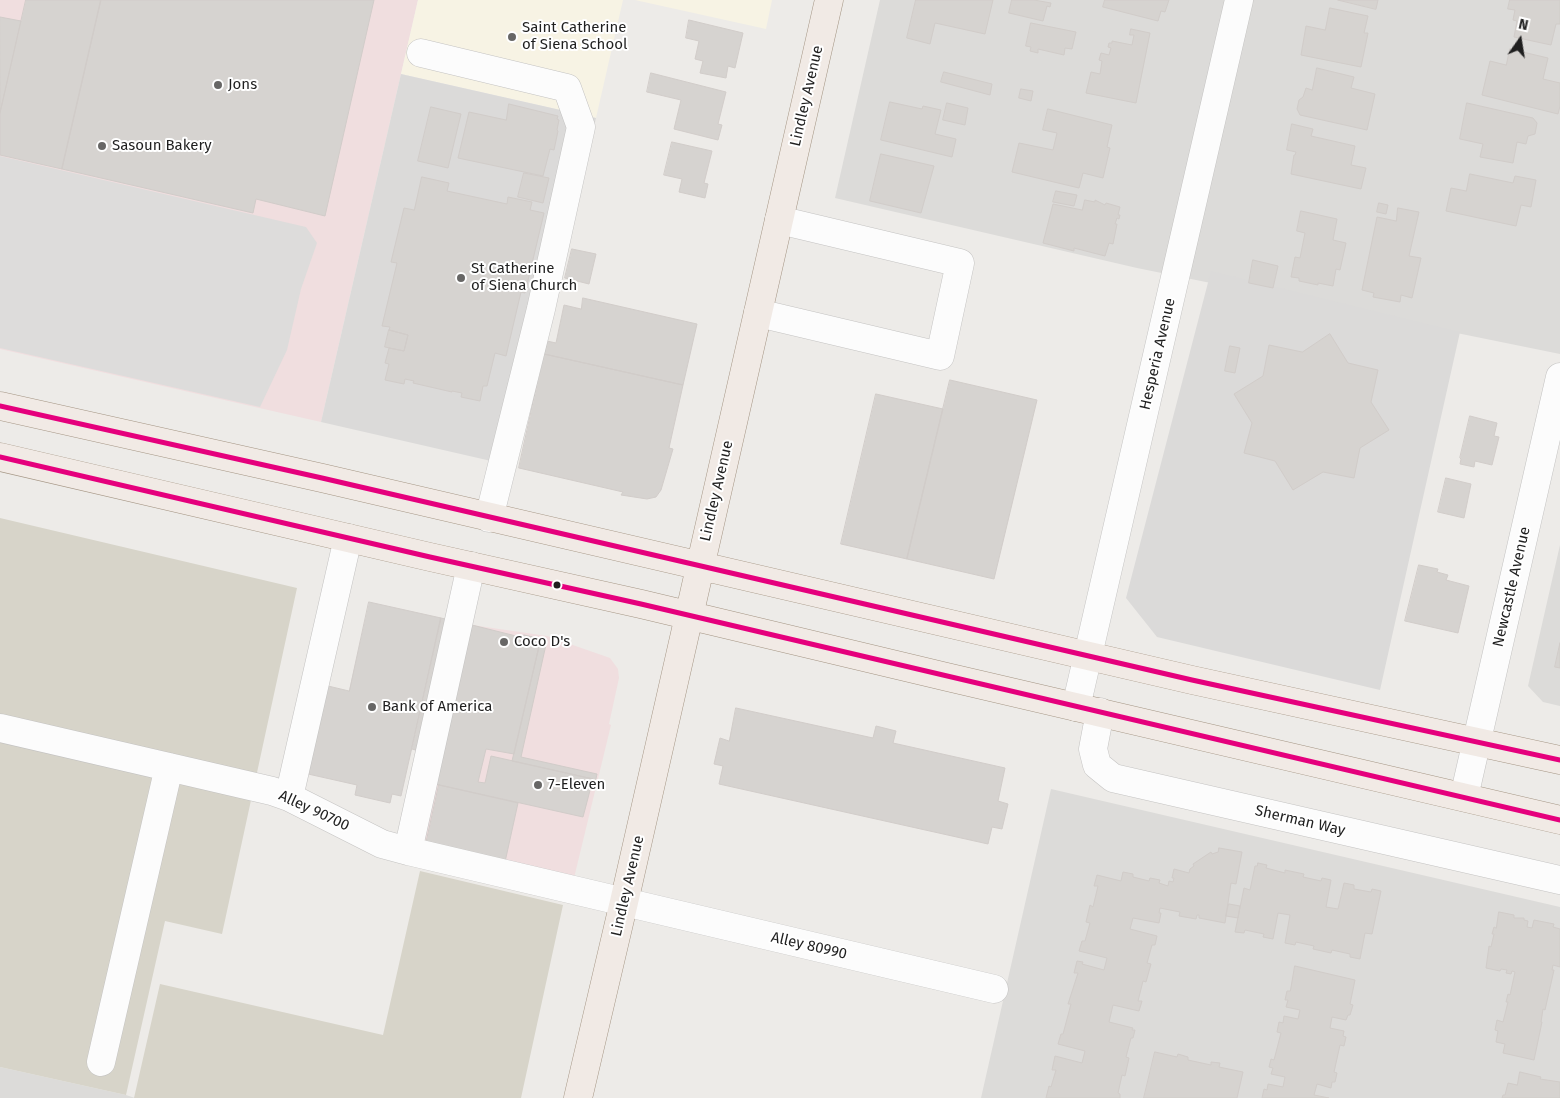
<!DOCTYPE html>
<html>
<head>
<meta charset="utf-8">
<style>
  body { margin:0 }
  #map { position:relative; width:1560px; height:1098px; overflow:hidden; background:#edebe8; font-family:"Fira Sans",sans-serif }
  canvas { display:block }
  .north { position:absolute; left:1495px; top:15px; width:50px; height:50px; -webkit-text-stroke:4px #fff; paint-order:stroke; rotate:13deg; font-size:14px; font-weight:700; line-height:20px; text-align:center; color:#1f1f1f }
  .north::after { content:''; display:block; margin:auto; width:18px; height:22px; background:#1f1f1f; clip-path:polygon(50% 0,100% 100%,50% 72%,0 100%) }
</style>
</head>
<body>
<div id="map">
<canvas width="1560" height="1098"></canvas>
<div class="north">N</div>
</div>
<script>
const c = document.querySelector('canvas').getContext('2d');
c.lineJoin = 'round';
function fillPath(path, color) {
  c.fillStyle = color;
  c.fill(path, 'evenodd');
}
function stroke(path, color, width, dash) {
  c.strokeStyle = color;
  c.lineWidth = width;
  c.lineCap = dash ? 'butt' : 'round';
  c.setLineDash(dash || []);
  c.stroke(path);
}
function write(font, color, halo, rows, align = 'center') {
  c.font = font + ' "Fira Sans",sans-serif';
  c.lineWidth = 4;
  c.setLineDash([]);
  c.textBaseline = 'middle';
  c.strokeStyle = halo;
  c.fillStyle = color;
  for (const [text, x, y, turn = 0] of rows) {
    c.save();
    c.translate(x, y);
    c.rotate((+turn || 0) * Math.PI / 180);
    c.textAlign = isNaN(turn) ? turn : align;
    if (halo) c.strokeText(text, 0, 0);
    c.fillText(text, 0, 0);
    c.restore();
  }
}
const residential = new Path2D(`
  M880 0H1560V354L1137 268 835 198Z
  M1560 545V706L1543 702 1528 686Z
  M1051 789 1560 907V1098H981Z
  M0 1067 126 1095 135 1098H0Z`);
const commercial = new Path2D(`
  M0 0H418L321 422 0 349Z
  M472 625 547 636 610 658 618 669 619 678 609 724 611 725 574 878 421 843Z`);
const education = new Path2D(`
  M418 0H623L596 118 401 74Z
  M635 0H772L766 29Z`);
const religious = new Path2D(`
  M401 74 596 118 513 466 321 422Z
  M1211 271 1460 332 1380 690 1157 637 1126 598Z`);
const construction = new Path2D(`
  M0 518 297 588 222 934 165 921 126 1095 0 1067Z
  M420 871 563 905 521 1098H134L160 984 383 1035Z`);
const parking = new Path2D(`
  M0 156 306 227 317 243 301 289 287 350 260 407 0 348Z`);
const building = new Path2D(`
  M26 0H101L62 169 0 155V113Z
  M101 0H374L325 216 256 199 253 213 62 169Z
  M916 0H993L985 34 935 23 930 44 907 38Z
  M1012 0H1034L1051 3 1050 7 1047 6 1043 21 1009 13Z
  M1105 0H1169L1165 12 1161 11 1158 21 1103 7Z
  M1338 0H1378L1376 9Z
  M1510 0H1560V24H1556L1551 45 1514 37 1517 21 1513 20 1515 10 1508 9Z
  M1330 8 1368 16 1364 33H1368L1361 67 1301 55 1306 26 1325 30Z
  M0 17 21 21 0 113Z
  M689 20 743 33 735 68 728 66 726 78 700 73 703 61 695 59 699 41 686 38Z
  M1031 23 1076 32 1072 49 1065 48 1064 55 1038 49V53L1030 51 1031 47 1026 46Z
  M1131 29 1150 33 1136 103 1086 93 1091 72 1100 74 1102 61 1099 60 1101 53 1109 55 1111 48 1108 47 1109 43H1112V41L1132 45 1134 35H1130Z
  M1510 49 1548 58 1543 79 1560 83V106L1558 114 1482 95 1490 61 1506 65Z
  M1317 68 1354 77 1351 88 1375 94 1367 130 1300 115 1297 109 1299 100 1303 97 1306 88 1312 90Z
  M944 72 992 84 990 95 941 82Z
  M651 73 726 92 718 124 722 125 718 140 674 129 681 100 647 92Z
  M1021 89 1033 91 1031 101 1019 98Z
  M890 102 922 109 923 106 941 110 935 134 956 139 952 157 881 140Z
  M947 103 968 108 965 125 943 120Z
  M1467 103 1533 118 1537 123 1535 134 1528 136 1526 144 1517 142 1513 163 1480 157 1483 144 1460 139Z
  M509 104 558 116 557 119 559 120 557 130 558 131 554 150 550 149 543 176 458 158 469 112 506 120Z
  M431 107 461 114 448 168 418 161Z
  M1048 109 1112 125 1107 147 1110 148 1103 178 1083 173 1079 188 1012 172 1019 143 1053 150 1057 133 1043 130Z
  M1292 124 1313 129 1311 136 1355 146 1351 165 1366 168 1361 189 1291 174 1294 155H1295L1296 152 1287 150Z
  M672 142 712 151 704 183 708 184 705 198 679 192 682 179 664 175Z
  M881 154 934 166 921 213 870 201Z
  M524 173 549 178 543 203 518 197Z
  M1470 174 1513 183 1515 176 1536 180 1531 207 1521 205 1516 226 1446 211 1451 188 1466 191Z
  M422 177 449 183 447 191 507 204 508 197 532 202 530 210 544 213 525 293 521 292 506 356 495 353 487 386H483L480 401 461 397 462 393 452 391V392L413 383 414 381 405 379 404 384 385 380 389 364 385 363 389 348 404 351 408 335 389 330 390 327 382 326 397 263 391 262 404 208 414 210Z
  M1056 191 1077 195 1074 206 1053 202Z
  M1085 200 1095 202V200L1105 205 1106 203 1120 207 1118 215H1120L1119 219 1117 218 1115 224H1117L1113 244 1109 243 1105 256 1074 248V251L1043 243 1053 204 1082 210Z
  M1379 203 1388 205 1386 214 1377 212Z
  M1398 208 1419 212 1409 256 1421 258 1412 298 1401 295 1400 302 1373 297 1374 293 1362 290 1377 217 1396 221Z
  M1301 211 1337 219 1333 240 1346 243 1340 270 1336 269 1333 286 1318 283V285L1299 281V278L1291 277 1295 257 1300 258 1305 233 1297 231Z
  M572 249 596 254 589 284 565 278Z
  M1253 260 1278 266 1273 288 1249 283Z
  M583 298 697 324 683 385 544 354 547 341 556 343 564 305 581 309Z
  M389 330 408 335 404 351 385 347Z
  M1330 334 1348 363 1378 370 1371 402 1389 430 1360 448 1354 478 1323 472 1293 490 1275 461 1244 453 1252 423 1234 394 1263 376 1269 345 1302 352Z
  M1230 346 1240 348 1235 373 1225 371Z
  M544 354 683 385 669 448 673 449 661 490 656 497 647 499 621 495 623 492 519 468Z
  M950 380 1037 400 994 579 907 559Z
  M876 394 943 409 907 559 841 544Z
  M1470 416 1497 423 1494 436 1499 437 1492 465 1475 461 1474 467 1460 464 1461 459 1460 458Z
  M1446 478 1471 484 1464 518 1438 512Z
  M1419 565 1438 569 1437 572 1448 575 1446 580 1469 586 1458 633 1405 621Z
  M369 602 441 618 401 796 392 794 390 803 355 795 357 785 308 774 328 686 349 691Z
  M441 618 449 620 419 751 412 749Z
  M472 625 540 642 514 754 486 749 478 782 485 783 491 756 593 779 583 817 435 784Z
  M524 635 547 640 521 757 597 774 594 788 591 787 593 779 512 761 540 642 523 637Z
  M1560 643V668L1555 667Z
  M736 708 873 738 876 726 896 731 893 743 1005 768 998 801 1008 804 1002 829 992 827 988 844 719 784 723 766 714 764 720 738 729 741Z
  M439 785 518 803 505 862 426 844Z
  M1219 848 1242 852 1236 884 1231 883 1225 923 1199 918V915H1197L1196 919 1179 916 1180 912 1160 908 1159 913H1161L1159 923 1133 918 1130 929 1157 936 1155 945H1152L1147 963 1151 964 1146 982 1143 981 1138 1001H1142L1139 1011 1113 1005 1109 1022 1133 1028 1132 1030H1135L1133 1038H1131L1126 1057 1129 1058 1125 1076 1122 1075 1118 1093 1120 1094V1098H1046L1049 1086 1051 1087 1056 1070H1052L1055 1056 1082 1063 1085 1051 1058 1044 1061 1034H1063L1071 1004H1068L1078 973H1074L1077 961 1083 962 1082 964 1104 970 1107 958 1079 951 1082 941H1085L1090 923 1086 922 1090 905 1093 907 1098 886H1094L1097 875 1121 881 1123 872 1133 874V877L1149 881 1150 878 1160 880 1159 883 1168 886 1169 881 1173 882 1174 878H1172L1174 869 1189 873 1190 869 1194 866 1193 864 1211 852 1212 854 1218 852Z
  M1258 863 1267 865 1266 868 1285 873V870L1304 874 1303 877 1321 881 1322 878 1331 880 1326 907 1338 909 1344 883 1354 885V889L1371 892 1372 889 1381 891 1372 934 1365 933 1360 959 1350 957V954L1332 950 1331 953 1313 949 1314 946 1296 942 1295 945 1285 943 1290 915 1278 913 1273 939 1263 937 1264 934 1245 930 1244 933 1235 932 1244 888 1250 890 1255 866H1257Z
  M1229 904 1240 906 1238 918 1226 916Z
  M1499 912 1514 915V918H1524V920L1528 921 1527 927 1532 928 1534 920 1554 924 1553 927 1560 929V967L1553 965 1552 970H1554L1545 1010 1543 1009 1541 1022H1542L1534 1060 1503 1053 1505 1044 1496 1042 1498 1031 1495 1030 1497 1020 1503 1022 1508 1002H1506L1508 994 1510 995 1515 972 1512 971 1511 974 1506 973 1507 970 1501 969 1500 971 1486 968 1489 946 1491 947 1494 934H1492L1494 927 1496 928Z
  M1295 966 1355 980 1350 1004 1353 1005 1350 1015H1348L1346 1020 1332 1017 1330 1028 1344 1031 1343 1036 1346 1037 1344 1046 1340 1045 1334 1072 1337 1073 1335 1082H1332L1331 1088 1317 1084 1314 1095 1329 1098H1262L1264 1089 1267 1090 1268 1084 1283 1087 1285 1077 1271 1074 1273 1068 1269 1067 1271 1059 1274 1060 1281 1033 1277 1032 1279 1022 1283 1023 1284 1016 1298 1019 1300 1010 1286 1007 1288 1000H1285L1287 991H1290Z
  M1155 1052 1177 1057 1178 1054 1188 1057V1060L1211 1065V1062L1220 1063 1219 1067 1243 1072 1237 1098H1144Z
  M1520 1072 1541 1077 1540 1079 1560 1082V1098H1502L1503 1095H1505L1508 1083 1517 1085Z`);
const minor = new Path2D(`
  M421 53 567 88 581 127 541 309 489 518
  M758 313 940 356 960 263 779 220
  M1076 707 1239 0
  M1100 712 1093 749 1097 765 1113 778 1560 880
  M0 728 272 791 289 797 382 844 408 851 994 989
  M289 797 348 538
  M1464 797 1560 377
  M408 851 471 566
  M101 1062 169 767`);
const major = new Path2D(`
  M0 406 322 478 1192 680 1560 760
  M0 457 430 557 641 604 947 677 1560 820
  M578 1098 624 902 829 0`);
const bus1 = new Path2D(`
  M0 406 322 478 1192 680 1560 760
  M0 457 430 557 641 604 1560 820`);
const markers = [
  [512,37,5,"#676665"],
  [218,85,5,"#676665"],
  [102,146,5,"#676665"],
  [461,278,5,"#676665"],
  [557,585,4.5,"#1f1f1f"],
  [504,642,5,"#676665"],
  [372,707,5,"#676665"],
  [538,785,5,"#676665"]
];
const poiNames = [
  ["Saint Catherine",522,28],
  ["of Siena School",522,45],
  ["Jons",228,85],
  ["Sasoun Bakery",112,146],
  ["St Catherine",471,269],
  ["of Siena Church",471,286],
  ["Coco D's",514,642],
  ["Bank of America",382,707],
  ["7-Eleven",548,785]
];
const streetNames = [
  ["Lindley Avenue",807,96,-77],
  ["Hesperia Avenue",1158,354,-77],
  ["Lindley Avenue",717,491,-77],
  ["Newcastle Avenue",1512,587,-77],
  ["Alley 90700",314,811,25],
  ["Sherman Way",1300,821,13],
  ["Lindley Avenue",628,886,-77],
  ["Alley 80990",809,946,13]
];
fillPath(residential, '#dcdbd9');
fillPath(commercial, '#f0dedf');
fillPath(education, '#f7f3e4');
fillPath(religious, '#dbdad9');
fillPath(construction, '#d7d4c9');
fillPath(parking, '#dddcdb');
fillPath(building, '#d6d3d0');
stroke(building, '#d1ccc9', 1);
stroke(minor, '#c4c3c2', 29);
stroke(major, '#a49584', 29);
stroke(minor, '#fcfcfc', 28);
stroke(major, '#f1eae5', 28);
stroke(bus1, '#e5007d', 5);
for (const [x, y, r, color] of markers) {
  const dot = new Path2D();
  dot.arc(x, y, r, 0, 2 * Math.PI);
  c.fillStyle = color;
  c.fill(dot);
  stroke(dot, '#fff', 2);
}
write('15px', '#1f1f1f', '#fff', poiNames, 'left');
write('15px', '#1f1f1f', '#fff', streetNames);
</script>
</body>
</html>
